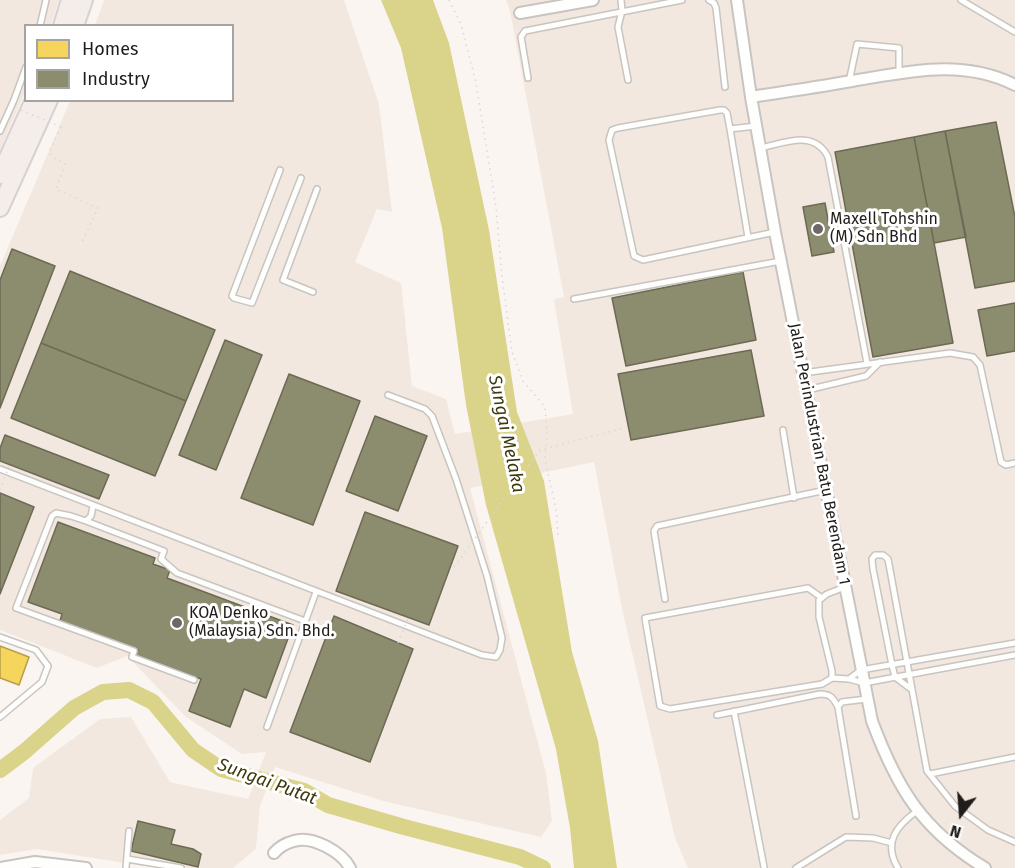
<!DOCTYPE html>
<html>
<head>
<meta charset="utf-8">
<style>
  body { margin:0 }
  #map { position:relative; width:1015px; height:868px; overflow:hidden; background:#fbf5f1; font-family:"Fira Sans",sans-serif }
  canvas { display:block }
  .legend { position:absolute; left:24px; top:24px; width:210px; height:78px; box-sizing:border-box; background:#fff; border:2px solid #a6a4a3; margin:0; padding:8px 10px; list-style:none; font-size:18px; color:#201c19 }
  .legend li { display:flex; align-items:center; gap:12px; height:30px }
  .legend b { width:30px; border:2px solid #a6a4a3 }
  .north { position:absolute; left:931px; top:784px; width:60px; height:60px; -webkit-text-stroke:4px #fff; paint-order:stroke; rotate:197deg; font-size:16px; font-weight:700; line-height:24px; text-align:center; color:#201c19 }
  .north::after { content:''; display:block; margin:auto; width:21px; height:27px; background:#201c19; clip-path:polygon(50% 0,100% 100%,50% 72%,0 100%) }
</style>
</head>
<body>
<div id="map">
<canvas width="1015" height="868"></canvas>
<ul class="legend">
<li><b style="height:16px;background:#f6d55c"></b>Homes</li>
<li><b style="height:16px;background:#8c8c6e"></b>Industry</li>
</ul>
<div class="north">N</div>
</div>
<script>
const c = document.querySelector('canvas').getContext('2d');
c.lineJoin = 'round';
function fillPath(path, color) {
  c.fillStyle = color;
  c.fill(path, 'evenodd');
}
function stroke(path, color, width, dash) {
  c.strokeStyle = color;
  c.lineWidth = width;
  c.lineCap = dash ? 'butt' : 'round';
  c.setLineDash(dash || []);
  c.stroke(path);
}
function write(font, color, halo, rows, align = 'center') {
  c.font = font + ' "Fira Sans",sans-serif';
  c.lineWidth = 6;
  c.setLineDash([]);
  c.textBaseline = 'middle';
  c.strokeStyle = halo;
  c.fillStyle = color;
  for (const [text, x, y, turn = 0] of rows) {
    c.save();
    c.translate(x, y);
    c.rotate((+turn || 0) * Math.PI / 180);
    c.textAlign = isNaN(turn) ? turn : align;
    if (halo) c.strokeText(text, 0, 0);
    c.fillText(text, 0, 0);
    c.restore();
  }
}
const built = new Path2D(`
  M0 0H59L51 25 26 26 25 92 0 150Z
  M104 0H344L379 104 392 212 377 209 355 262 401 283 412 386 446 399 455 434 573 414 554 299 564 297 510 11 506 0H1015V868H688L675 838 622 609 594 462 470 488 546 773 552 821 541 837 383 801 275 767 260 806 256 849 233 868H156L37 849 0 855V820L29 798 33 768 100 719 131 717 170 782 248 799 266 752 242 754 186 717 127 656 97 668 0 630V266L70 101 232 100V26L95 25Z`);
const water = new Path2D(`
  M381 0H433L449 43 489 230 517 412 544 481 572 652 598 741 617 868H574L570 828 556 749 486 505 466 405 442 228 401 48Z`);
const homes = new Path2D(`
  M0 646 29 657 19 685 0 678Z`);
const industry = new Path2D(`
  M996 122 1015 217V281L975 288 945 131Z
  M945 131 966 237 934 243 914 137Z
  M914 137 953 343 873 357 835 152Z
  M825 203 834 252 812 256 803 207Z
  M12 249 55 266 0 408V280Z
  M70 271 215 330 186 401 41 343Z
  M743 272 756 340 626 366 612 298Z
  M1015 303V351L987 356 978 310Z
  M225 340 262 355 216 470 179 455Z
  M41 343 186 401 155 476 11 418Z
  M751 350 764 416 631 440 618 374Z
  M289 374 360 401 313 525 241 498Z
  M375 416 427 436 398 511 346 491Z
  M5 435 109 475 99 499 0 461V448Z
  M0 493 34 507 0 594Z
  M365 512 458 546 429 625 336 591Z
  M58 522 155 558 153 564 170 570 167 578 293 625 266 698 244 689 230 727 189 711 201 679 136 655 138 650 60 621 62 614 28 602Z
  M334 616 413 649 370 762 290 732Z
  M138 821 175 830 171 844 193 849 201 854 198 867 131 851Z`);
const river = new Path2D(`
  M0 770 24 752 74 708 103 692 129 690 153 702 193 750 221 769 304 791 328 805 404 827 520 857 543 868`);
const path = new Path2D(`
  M449 0 461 24 476 83 496 207 502 277 512 352 523 381 545 407 547 432 545 460 556 509 558 536
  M61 127 49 152 52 157 65 164 56 189 98 208 82 242`);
const service = new Path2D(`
  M621 0 622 11 618 27 628 80
  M709 0 714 3 716 8 725 87
  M961 0 1015 32
  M40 26 46 0
  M528 78 521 37 525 31 682 0
  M849 82 857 44 899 48V73
  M756 126 730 129 727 113 724 110H720L618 128 612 130 609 140 634 256 643 260 775 232
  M730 129 748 237
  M0 131 14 100 26 67
  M760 148C785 143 814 129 828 157L867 363
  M280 170 232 296 234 298 252 303 301 178
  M313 292 283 280 317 189
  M574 299 781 261
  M803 373 950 353 973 357 980 365 1001 462 1006 465 1015 463
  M807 390 866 376 880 362
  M783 430 794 498
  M0 469 482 655 496 657 500 650 502 638 487 576 456 479 432 416 425 409 388 395
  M93 506 91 516 86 521 71 516 56 513 52 516 16 608 134 651 132 657 194 680
  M86 521 164 551 161 559 177 573 305 621
  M822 598 808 588 645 618 660 706 670 709 822 684 832 678V671L819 617V600L827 594 845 587
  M665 599 654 531 657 526 826 490
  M0 637 36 650 48 666 42 682 0 717
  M1015 643 861 670 849 679 864 683 1015 655
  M832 678 849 679
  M911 689 895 677 892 665 873 569 872 559 875 555H883L888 559 927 771 955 806 988 830 1015 842
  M734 711 764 867
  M717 715 820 694C831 694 833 698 838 707
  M267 727 316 592
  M930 774 1015 757
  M856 816 838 707 842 702 867 699
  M127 859 181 868
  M126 868 129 831
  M796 868 846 837 873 838 892 843
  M898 868C883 843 896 826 917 811`);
const minor = new Path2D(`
  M737 0 751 97 775 232 872 721C897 788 922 830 985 868
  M520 13 593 0
  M751 97C784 92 818 87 852 81 907 72 962 58 1015 85
  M274 853C279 847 286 843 294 841 312 835 342 852 350 868
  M0 868 35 862 86 868`);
const primary = new Path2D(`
  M62 26 70 0
  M75 26 84 0
  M0 175 34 100
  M0 208 49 100`);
const pathBridge = new Path2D(`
  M21 110 61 127
  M0 490 10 464
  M454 567 540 450 628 427
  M398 643 408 618`);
const markers = [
  [818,229,6,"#6d6865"],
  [177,623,6,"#6d6865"]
];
const poiNames = [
  ["Maxell Tohshin",830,220],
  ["(M) Sdn Bhd",830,238],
  ["KOA Denko",189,614],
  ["(Malaysia) Sdn. Bhd.",189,632]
];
const streetNames = [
  ["Jalan Perindustrian Batu Berendam 1",819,454,79]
];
const waterNames = [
  ["Sungai Melaka",506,434,78],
  ["Sungai Putat",267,782,20]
];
fillPath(built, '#f3e8df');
fillPath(water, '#dad38a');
fillPath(homes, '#f6d55c');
stroke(homes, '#b69e48', 1.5);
fillPath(industry, '#8c8c6e');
stroke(industry, '#6c6a54', 1.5);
stroke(river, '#dad38a', 16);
stroke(service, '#c8c4c1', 8);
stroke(minor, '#c8c4c1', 14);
stroke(primary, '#d5d2d1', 20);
stroke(path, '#d9d7d7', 1.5, [1.5, 4.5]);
stroke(service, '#fefefd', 5);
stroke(minor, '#fefefd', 10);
stroke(primary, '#f4edea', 16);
stroke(pathBridge, '#d9d7d7', 1.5, [1.5, 4.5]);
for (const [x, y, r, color] of markers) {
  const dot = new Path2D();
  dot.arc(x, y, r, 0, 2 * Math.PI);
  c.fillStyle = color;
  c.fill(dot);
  stroke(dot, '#fff', 2);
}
write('16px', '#201c19', '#fff', poiNames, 'left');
write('16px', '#201c19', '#fff', streetNames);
write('italic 18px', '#3d390d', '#fff', waterNames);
</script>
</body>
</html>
